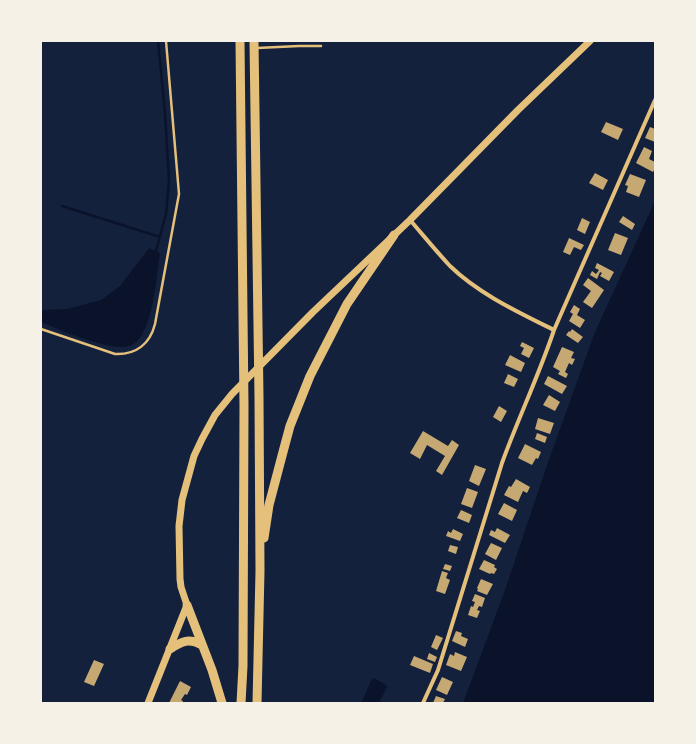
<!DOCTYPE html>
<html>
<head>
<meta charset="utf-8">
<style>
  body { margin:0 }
  #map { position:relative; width:696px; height:744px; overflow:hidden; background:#14213d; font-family:"Source Sans 3",sans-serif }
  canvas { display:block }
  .frame { position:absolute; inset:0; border:42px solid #f6f1e7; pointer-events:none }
</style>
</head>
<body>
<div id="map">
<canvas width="696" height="744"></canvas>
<div class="frame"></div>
</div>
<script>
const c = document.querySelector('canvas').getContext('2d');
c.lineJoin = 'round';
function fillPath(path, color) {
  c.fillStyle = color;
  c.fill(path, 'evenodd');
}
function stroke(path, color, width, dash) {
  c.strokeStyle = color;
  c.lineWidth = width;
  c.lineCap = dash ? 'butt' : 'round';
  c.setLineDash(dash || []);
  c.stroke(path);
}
const water = new Path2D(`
  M655 201V703H463L505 590 548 462 595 332Z
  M149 248 160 253C157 274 153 335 132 345 114 354 60 330 41 322V310L67 309 101 300 120 286Z
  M374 678 386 685 387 687 379 703H361L372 679Z`);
const stream = new Path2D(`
  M62 206 160 237
  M155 254 166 214 169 180 165 114 158 41`);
const building = new Path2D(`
  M606 122 623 129 618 140 601 132Z
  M650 127 655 129V142L645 138Z
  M644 147 652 151 649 159 655 162V168L653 172 636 163Z
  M595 173 608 180 603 190 589 183Z
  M630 174 646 180 639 197 626 192 628 186 625 185Z
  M623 216 635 224 632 230 619 222Z
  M582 218 590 222 585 234 577 230Z
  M615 233 628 238 621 255 608 250Z
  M569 238 584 245 581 250 574 247 570 255 563 252Z
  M597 263 614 272 609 281 600 276 602 273 600 272 597 279 590 275 592 271 596 274 599 270 595 268Z
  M588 278 604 290 592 308 583 302 591 291 583 285Z
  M574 305 580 309 577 315 585 320 580 328 569 321 573 314 570 312Z
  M572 329 583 337 578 343 566 335 569 331 570 332Z
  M522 342 534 348 529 358 521 354 524 348 520 346Z
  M562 347 574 352 571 358 575 359 572 365 569 363 565 372 568 374 566 378 558 374 560 371 553 367Z
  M510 355 525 363 521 372 505 365Z
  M508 374 518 379 514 387 504 383Z
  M548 376 567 386 562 394 544 384Z
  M549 395 560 402 555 411 543 405Z
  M499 406 507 411 501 422 493 417Z
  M538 418 554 423 550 434 535 429Z
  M423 431 448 446 452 440 459 445 442 475 436 471 445 456 427 445 420 459 410 453Z
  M537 433 547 437 545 443 535 439Z
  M525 444 541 452 538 459 536 458 532 465 518 458Z
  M475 465 486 469 479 486 469 481Z
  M516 479 530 487 527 493 523 491 518 502 504 495 509 486 511 487Z
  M467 488 478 492 472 508 461 504Z
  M504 503 517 510 512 521 498 514Z
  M461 510 472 515 469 523 457 518Z
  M497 528 510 535 505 543 489 535 491 530 495 532Z
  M453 529 463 534 460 541 446 536 448 531 451 533Z
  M491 543 502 548 496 560 485 554Z
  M450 545 458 547 456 554 448 551Z
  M484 560 495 565 494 567 497 569 494 574 491 573 490 574 479 569Z
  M445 564 452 566 450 571 443 569Z
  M442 571 448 573 446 578 450 580 445 594 436 591Z
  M481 579 493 584 487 595 477 591 478 589 477 588Z
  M475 594 485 598 482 607 479 606 477 610 480 611 477 618 468 615 471 606 473 607 475 602 472 601Z
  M456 631 462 633 461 636 468 639 465 647 452 641Z
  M436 635 443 638 437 650 431 647Z
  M455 652 467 657 461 671 446 665 450 654 454 656Z
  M429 653 437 657 435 662 427 659Z
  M414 656 433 664 430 673 410 665Z
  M94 660 104 664 94 686 84 682Z
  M442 677 453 682 447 695 436 690Z
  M180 681 191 687 187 695 185 694 181 700 183 701 182 703H169Z
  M436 696 445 699 443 703H433Z`);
const service = new Path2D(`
  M257 48 299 46H321
  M41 329 115 354C136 355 150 344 155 324L179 194 166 41`);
const minor = new Path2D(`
  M410 220C423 235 436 251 450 266 479 294 518 312 554 330
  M423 703 438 670 502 463C518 419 539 375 554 330L655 100`);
const secondary = new Path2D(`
  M148 703 187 605 181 587 180 579 179 526 182 500 194 456 202 439 215 415 232 394 313 312 410 220 518 110 590 41`);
const motorway = new Path2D(`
  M240 41 244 406 243 666 241 703
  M254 41 259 397 260 571 257 703
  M264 538 269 505 283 452 290 426 310 376 347 304 394 235
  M187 605 212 670 222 703
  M170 649C182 641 189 638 202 645`);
fillPath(water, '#0b132b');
stroke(stream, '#0b132b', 2.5);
fillPath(building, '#c6a872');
stroke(service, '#e5c07b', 2.5);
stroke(minor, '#e5c07b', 4);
stroke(secondary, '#e5c07b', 7);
stroke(motorway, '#e5c07b', 9);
</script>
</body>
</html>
